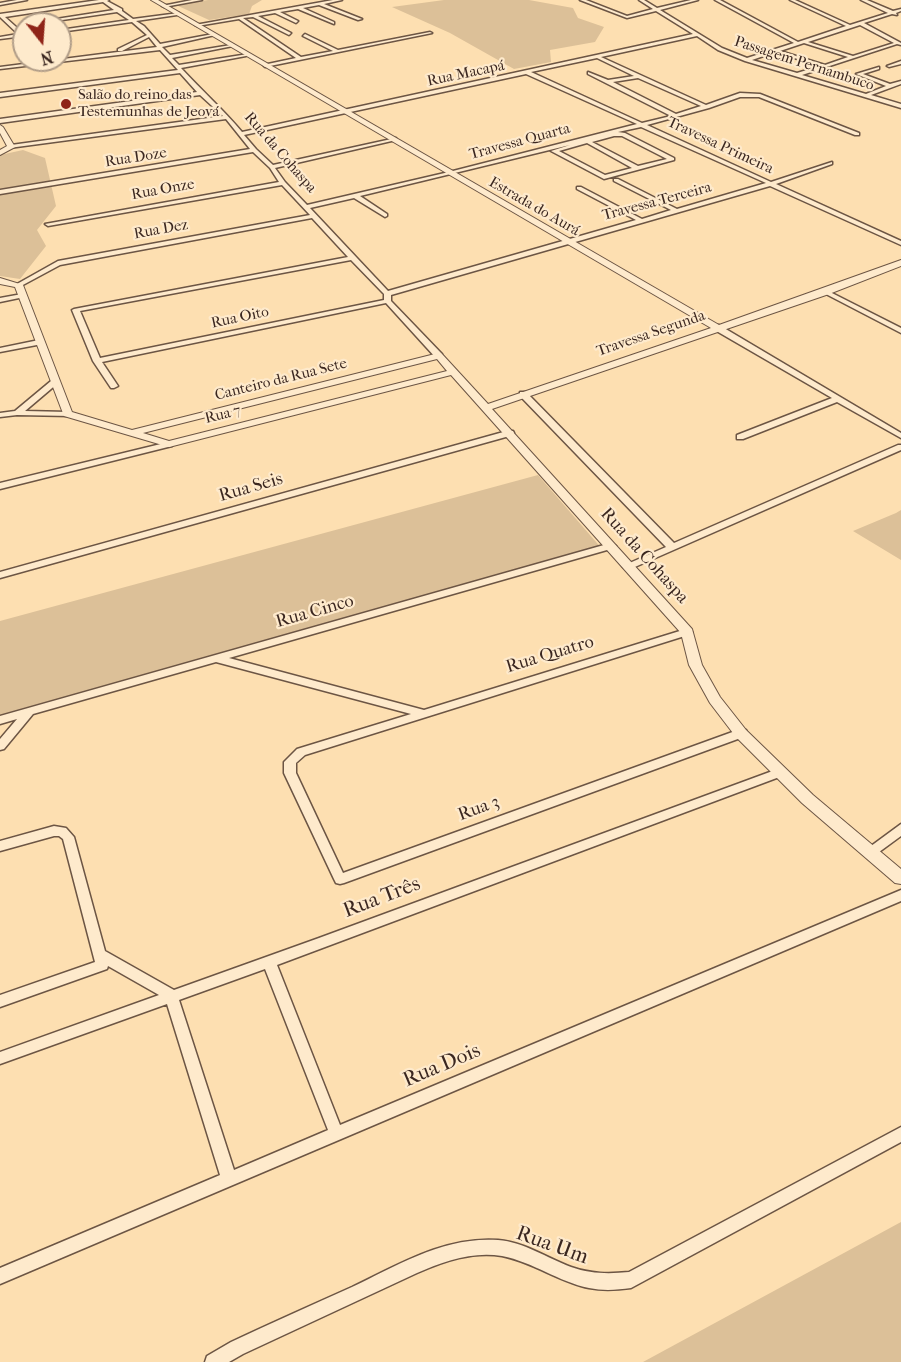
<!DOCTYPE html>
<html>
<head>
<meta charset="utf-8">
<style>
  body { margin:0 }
  #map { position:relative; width:901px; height:1362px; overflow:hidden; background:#fddfb1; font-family:"IM FELL French Canon",serif }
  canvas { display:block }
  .north { position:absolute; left:12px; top:12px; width:60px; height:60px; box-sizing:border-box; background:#feeacc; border:2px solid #b09c87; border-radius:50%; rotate:163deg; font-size:16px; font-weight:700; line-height:24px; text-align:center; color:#3b2720 }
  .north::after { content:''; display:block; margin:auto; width:21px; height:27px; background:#8f2418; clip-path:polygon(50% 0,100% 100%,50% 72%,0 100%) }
</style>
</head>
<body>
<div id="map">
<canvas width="901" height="1362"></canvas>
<div class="north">N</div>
</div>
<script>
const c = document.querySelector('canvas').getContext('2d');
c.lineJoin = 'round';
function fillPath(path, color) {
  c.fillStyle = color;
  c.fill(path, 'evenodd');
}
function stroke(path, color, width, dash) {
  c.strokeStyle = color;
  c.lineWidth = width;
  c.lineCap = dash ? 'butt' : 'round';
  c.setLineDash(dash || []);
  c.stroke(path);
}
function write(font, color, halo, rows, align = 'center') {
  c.font = font + ' "IM FELL French Canon",serif';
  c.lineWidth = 4.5;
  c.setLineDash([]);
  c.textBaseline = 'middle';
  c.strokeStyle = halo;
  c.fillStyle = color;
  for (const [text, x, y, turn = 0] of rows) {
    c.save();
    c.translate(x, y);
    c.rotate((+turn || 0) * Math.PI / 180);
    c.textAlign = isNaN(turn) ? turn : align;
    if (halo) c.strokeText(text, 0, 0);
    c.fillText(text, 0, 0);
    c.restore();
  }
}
const green = new Path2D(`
  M208 0H262L252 6 249 14 209 20 176 5Z
  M444 0H529L573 8 578 18 604 27 595 42 550 50 551 62 514 69 450 33 392 7Z
  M23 150 45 158 56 206 37 230 46 246 20 279 0 276V155Z
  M538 475 603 550 0 719V621Z
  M901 510V560L853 531 896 513Z
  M901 1222V1362H643Z`);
const minor = new Path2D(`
  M17 0H27L0 5V3Z
  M99 0H109L107 1 122 9V11L133 19 179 13 177 15 136 21 144 26 160 44 213 34 215 35 162 47 170 55 231 45 233 46 172 58 179 65 248 54 246 56 181 68C201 90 223 109 242 132L693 34 656 11 627 18 580 0H586L627 16 653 9 639 0H644L657 8 691 0H698L660 10 722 48 747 58 794 43 715 0H720L798 42 846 26 790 0H795L850 25 888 13 861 0H867L893 11 901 9V11L896 13 897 15 892 14 864 23 901 43V45L897 44 802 75 866 94 886 86 856 74 879 67V69L863 74 890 84 901 81V84L871 95 901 104V108L745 61 718 50 697 36 601 57 706 105 740 93 760 94 859 133V135H855L759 97H740L709 108 647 125 771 182 832 162V164L776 184 901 241V245L770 186 391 295V301L442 354V358H436L386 303 102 362 118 386 114 388H111L93 361 72 310 74 309 348 257 312 218 60 265 21 286H17V284L58 261 310 215 282 185 48 226 45 224 279 182 270 168 253 152 0 194V190L250 149 226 119 9 148 8 147 11 145 223 116 200 95 0 123V119L197 92 180 73 0 97V93L178 70 160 50 0 69V67L157 47 149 37 122 51H118V49L147 35 132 22 60 32V30L129 20 117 12 35 24H24L114 10 103 2 5 17 24 34V36L0 39V37L18 34 0 17V14ZM860 25 894 43 853 56 808 42ZM804 43 848 57 825 65 780 51ZM775 52 820 66 797 73 752 60ZM597 58 634 76 608 80 588 72V74L671 116 642 123 531 72ZM526 74 637 124 449 172 307 205 285 182 275 168 396 140V138L273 165 256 149 244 135ZM638 78 701 106 676 114 613 82ZM641 127 766 183 677 209 618 179H614V181L671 210 642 219 581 187H577V189L636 220 388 291 310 208 354 198 385 217 387 216V214L360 196 570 145 551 151 604 179 674 160V158L625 133 618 132ZM614 136H622L667 159 638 166 592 142ZM587 143 632 168 605 175 559 151ZM351 260 384 294V300L100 358 80 311Z
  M192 0H202L164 7 162 6Z
  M333 0H342L324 4 362 19 358 20 319 5 303 8 334 22V24L298 9 280 12 298 21 296 23 275 13 258 16 291 33 289 35 253 17 243 18 301 57 333 51 303 36 305 34 338 50 430 32 432 33 265 67 263 65 296 58 239 19 197 26 195 25Z
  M901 61V64L889 67 887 66Z
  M824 291H828L901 328V333L824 293Z
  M22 294 24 295V297L0 302V298Z
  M713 325H719L901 433V438L837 402 743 439H737V435L832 398 713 329Z
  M39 340H42V344L0 352V348Z
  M51 381H57L58 383 25 411 68 412 72 414 71 416 17 415 0 417V413L15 411Z
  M520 392H526L674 543 898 445H901V450L628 570 623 567 625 565 666 547 520 396Z
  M507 431H513L514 433 513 435 0 578V572Z
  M169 442 173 444 172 446 0 489V483Z
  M611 543 616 546 614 548 229 658 424 710 683 630H691L692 632 691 634 305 755 296 763V773L343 873 738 730H746L747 733 746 736 344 883 340 884 336 883 334 879 284 773V762L297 749 411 714 216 662 33 714 4 749 0 750V739L17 719 0 724V716Z
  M778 769 782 770 784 773 782 776 277 965 340 1125 901 890V901L0 1284V1268L220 1175 167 1004 0 1064V1052L159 995 108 966 107 969 0 1007V995L95 962 63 839 59 836H54L0 851V841L54 826 66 828 74 837 105 951 174 990 319 938ZM265 969 328 1130 234 1170 179 1000Z
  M901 824V836L875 855 871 857 867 855 865 852 867 849Z
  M901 1127V1142L631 1288C617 1290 603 1291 589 1288 559 1282 533 1262 502 1256 473 1251 444 1261 417 1273L243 1354 229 1362H205L207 1356 231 1342C271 1323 312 1305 352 1287 398 1265 445 1236 498 1240 524 1242 547 1258 571 1267 591 1274 609 1274 629 1272Z`);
const tertiary = new Path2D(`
  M151 0H158L719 325 901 260V266L829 294 492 409 692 629 702 665 720 697 746 730 813 795 901 869V884L895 883 802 803 736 737 710 703 689 665 681 633 451 375 169 447 64 416 15 287 0 284V278L23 285 72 412 132 430 439 353 442 354 488 404 711 328ZM437 359 447 371 169 441 143 433Z
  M0 125 3 127 15 147 0 155V150L7 146 0 133Z`);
const markers = [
  [66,104,6,"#8f2418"]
];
const farStreetnames = [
  ["Passagem Pernambuco",804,64,18],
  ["Rua Macapá",466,74,-12],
  ["Travessa Quarta",520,142,-15],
  ["Travessa Primeira",720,146,25],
  ["Rua da Cohaspa",280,153,49],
  ["Rua Doze",136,158,-9],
  ["Rua Onze",163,190,-10],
  ["Travessa Terceira",657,202,-15],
  ["Estrada do Aurá",534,207,30],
  ["Rua Dez",161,230,-10],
  ["Rua Oito",240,318,-12],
  ["Travessa Segunda",651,334,-19],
  ["Canteiro da Rua Sete",281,380,-14],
  ["Rua 7",223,415,-14]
];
const farPoinames = [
  ["Salão do reino das",78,95],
  ["Testemunhas de Jeová",78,112]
];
const streetNames = [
  ["Rua Seis",251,488,-16],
  ["Rua da Cohaspa",644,556,48],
  ["Rua Cinco",315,612,-16],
  ["Rua Quatro",550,655,-17],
  ["Rua 3",479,809,-20]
];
const nearStreetnames = [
  ["Rua Três",382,898,-21],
  ["Rua Dois",442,1066,-23],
  ["Rua Um",552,1246,20]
];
fillPath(green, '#dcc098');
stroke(minor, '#6c5544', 3);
stroke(tertiary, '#6c5544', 2);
fillPath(minor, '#feeacc');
fillPath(tertiary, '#feeacc');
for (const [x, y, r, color] of markers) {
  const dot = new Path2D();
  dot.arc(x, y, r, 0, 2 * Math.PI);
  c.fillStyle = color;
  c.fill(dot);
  stroke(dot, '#feeacc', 2);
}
write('15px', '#3b2720', '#feeacc', farStreetnames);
write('15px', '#3b2720', '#feeacc', farPoinames, 'left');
write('18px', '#3b2720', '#feeacc', streetNames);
write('21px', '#3b2720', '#feeacc', nearStreetnames);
</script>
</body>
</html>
